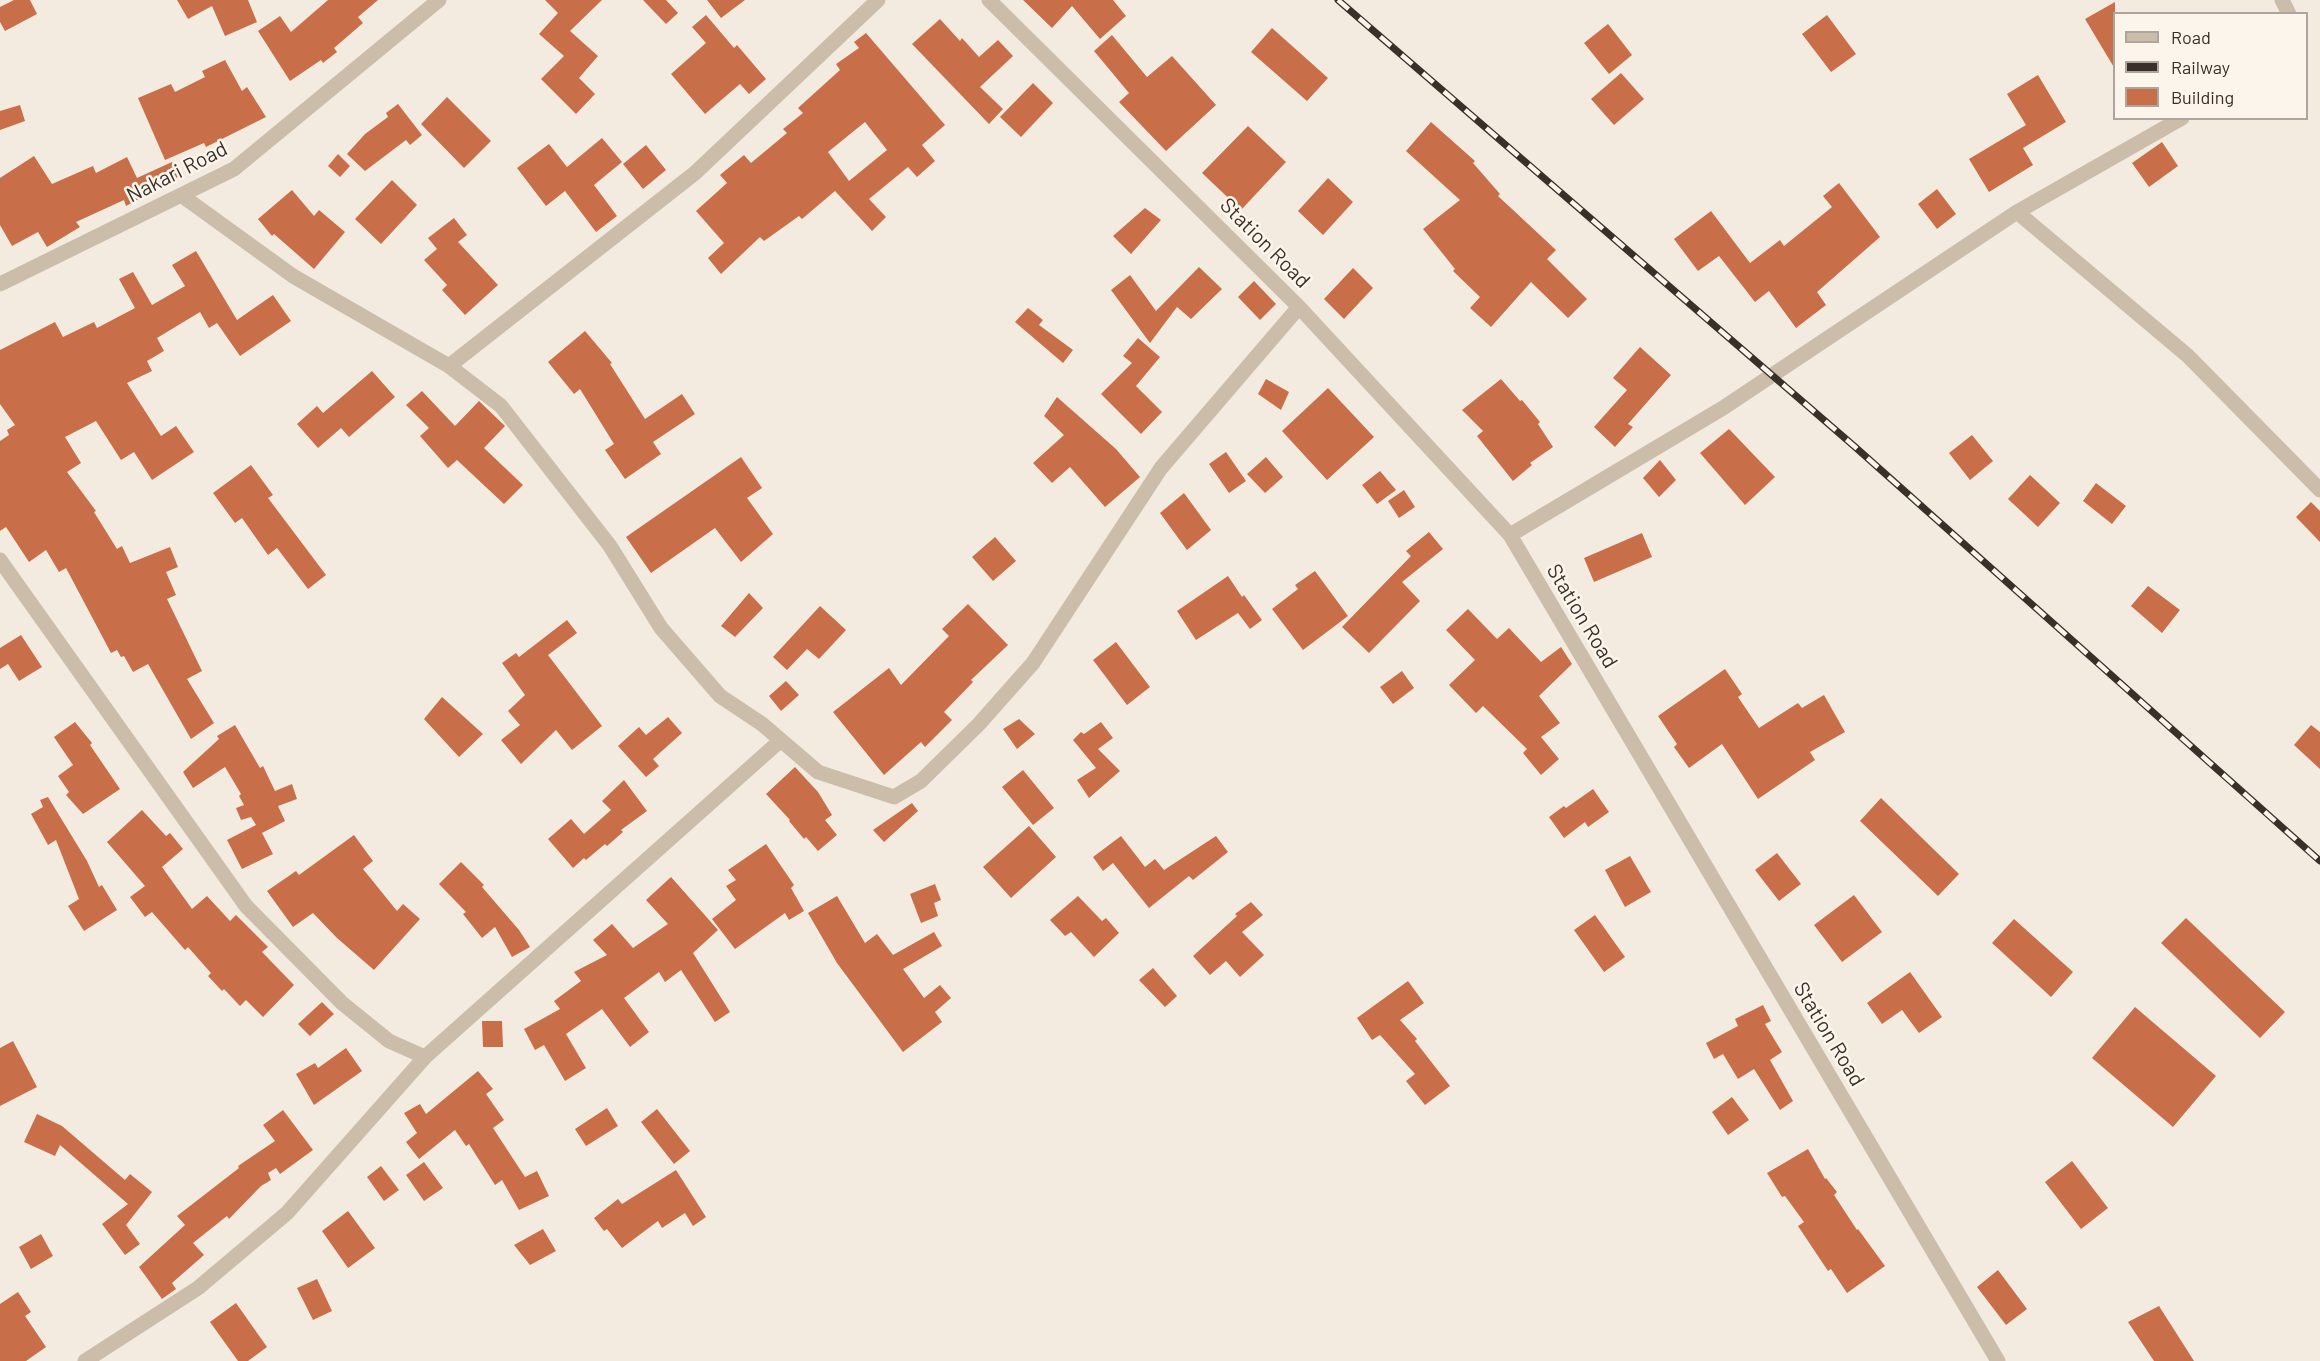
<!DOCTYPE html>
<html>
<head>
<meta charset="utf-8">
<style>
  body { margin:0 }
  #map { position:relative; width:2320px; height:1361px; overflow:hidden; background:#f3ebdf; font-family:Barlow,sans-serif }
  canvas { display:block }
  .legend { position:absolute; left:2113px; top:12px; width:195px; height:108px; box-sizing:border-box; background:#fbf5ec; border:2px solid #aea69e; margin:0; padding:8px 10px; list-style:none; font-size:18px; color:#3a302a }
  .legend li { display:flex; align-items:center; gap:12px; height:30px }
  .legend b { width:30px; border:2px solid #aea69e }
</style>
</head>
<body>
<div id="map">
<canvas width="2320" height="1361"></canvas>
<ul class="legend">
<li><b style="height:8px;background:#ccbcaa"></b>Road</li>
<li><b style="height:8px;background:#3a302a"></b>Railway</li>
<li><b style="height:16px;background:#c86e49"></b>Building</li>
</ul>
</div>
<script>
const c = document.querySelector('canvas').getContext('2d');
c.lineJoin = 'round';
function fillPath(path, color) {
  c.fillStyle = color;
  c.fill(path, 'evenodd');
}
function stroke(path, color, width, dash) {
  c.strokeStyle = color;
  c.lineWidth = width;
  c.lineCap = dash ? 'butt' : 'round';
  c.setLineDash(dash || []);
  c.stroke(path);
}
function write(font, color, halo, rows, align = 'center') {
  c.font = font + ' Barlow,sans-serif';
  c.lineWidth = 5;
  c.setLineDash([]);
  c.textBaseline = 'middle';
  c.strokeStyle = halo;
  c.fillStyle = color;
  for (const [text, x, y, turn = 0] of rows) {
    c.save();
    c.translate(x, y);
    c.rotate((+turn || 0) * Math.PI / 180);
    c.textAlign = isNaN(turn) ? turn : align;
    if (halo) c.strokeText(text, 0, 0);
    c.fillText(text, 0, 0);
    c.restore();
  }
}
const building = new Path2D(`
  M14 0H30L37 14 5 31 0 22V7Z
  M177 0H248L257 22 225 36 212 6 188 19Z
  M328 0H378L358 17 363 23 334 48 337 52 323 63 321 60 290 81 258 31 280 16 291 32Z
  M545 0H602L570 31 598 56 579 78 595 94 576 114 541 79 564 56 539 34 558 13Z
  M643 0H666L678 13 666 24Z
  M707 0H745L721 18Z
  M1023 0H1113L1126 16 1100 39 1072 6 1052 28Z
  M2115 2V69L2085 19Z
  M706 15 734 48 737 45 766 79 749 94 740 84 705 114 671 74 706 43 692 27Z
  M1827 15 1856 54 1831 72 1802 34Z
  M940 19 960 41 962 38 979 57 998 40 1013 56 980 87 1003 109 989 124 912 44Z
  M1608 24 1632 55 1609 74 1584 43Z
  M1272 28 1328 78 1307 101 1251 52Z
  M866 33 945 125 922 145 935 161 917 177 908 167 869 199 886 217 872 231 835 191 802 219 799 216 764 241 760 237 721 274 708 258 724 243 696 211 727 183 720 175 744 155 751 163 787 133 783 129 803 113 798 108 840 70 836 64 859 48 854 42ZM865 122 887 150 849 181 828 152Z
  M1112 35 1147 77 1172 56 1216 105 1166 151 1119 102 1129 93 1094 51Z
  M225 60 242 91 247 87 266 117 206 147 204 143 165 160 138 98 171 84 175 92 205 77 202 71Z
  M1621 73 1644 99 1614 125 1591 99Z
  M2038 75 2066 122 2023 148 2033 165 1989 192 1969 159 2026 125 2007 94Z
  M1033 83 1053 103 1021 137 1000 117Z
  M447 97 491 141 464 168 421 124Z
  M398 104 422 135 410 145 406 140 365 171 347 154 365 134 388 117 386 113Z
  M20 105 25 121 0 130V111Z
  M1431 122 1475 161 1473 163 1500 194 1498 196 1556 250 1547 259 1587 299 1568 318 1531 282 1491 327 1470 308 1480 297 1453 271 1455 269 1423 229 1460 200 1406 151Z
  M1248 126 1286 162 1241 210 1202 173Z
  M602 138 622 162 594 185 617 216 596 232 565 191 546 206 517 168 549 144 567 167Z
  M2162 142 2178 166 2149 187 2132 163Z
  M646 145 666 170 643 189 623 164Z
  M338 154 350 166 340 177 328 166Z
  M34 156 52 184 93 166 96 173 127 157 137 178 172 162 178 177 145 193 146 195 126 206 124 200 76 222 80 227 47 247 38 232 12 246 0 225V178Z
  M1328 178 1353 202 1323 235 1298 211Z
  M392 180 417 205 381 244 355 219Z
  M1839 183 1880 237 1817 292 1826 305 1796 328 1769 291 1755 302 1719 256 1698 271 1674 239 1711 211 1750 263 1780 240 1784 246 1832 207 1823 196Z
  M1937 189 1956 214 1937 229 1918 204Z
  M292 190 314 216 319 210 345 232 314 269 274 234 272 236 258 219Z
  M1145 208 1161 220 1131 254 1113 236Z
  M454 218 467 235 458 242 498 285 465 315 442 290 447 285 424 260 437 249 428 238Z
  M196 251 237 320 273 295 291 321 240 356 217 323 209 328 200 312 157 338 164 351 147 361 152 371 127 383 161 436 176 426 194 452 152 480 134 452 121 460 96 421 65 437 81 463 67 472 96 511 94 512 117 549 122 546 130 563 170 547 178 567 166 572 176 595 167 599 202 671 187 679 214 723 191 739 148 664 133 672 124 656 121 657 117 650 111 653 66 568 59 572 46 550 29 562 6 527 0 531V441L9 435 7 430 15 425 0 404V350L55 322 63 337 94 322 97 328 135 308 119 279 133 272 152 305 185 286 172 265Z
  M1199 267 1222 289 1191 319 1177 307 1150 343 1111 290 1130 275 1156 311Z
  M1353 268 1373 288 1344 319 1324 299Z
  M1254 281 1276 304 1260 320 1238 297Z
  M1028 308 1043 320 1039 325 1073 350 1063 363 1015 322Z
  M585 331 612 363 610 364 645 419 682 394 695 414 653 442 661 454 625 479 605 450 614 444 580 389 574 394 548 362Z
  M1138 338 1160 357 1136 386 1162 412 1141 434 1101 394 1132 363 1123 356Z
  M1640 347 1671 375 1628 424 1633 427 1615 447 1594 427 1627 390 1613 378Z
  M372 371 395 397 349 437 341 428 318 448 297 424 317 406 323 413Z
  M1266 379 1289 392 1281 410 1258 394Z
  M1501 379 1520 401 1522 400 1540 422 1538 424 1553 447 1530 463 1532 465 1513 481 1477 436 1483 431 1462 410Z
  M1328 388 1374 437 1327 480 1282 431Z
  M422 391 455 426 479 401 505 426 484 448 523 485 504 504 457 460 448 468 420 436 429 428 406 405Z
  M1057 397 1116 449 1140 477 1105 507 1070 467 1052 483 1033 463 1064 435 1044 416Z
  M1729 429 1775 477 1745 505 1700 453Z
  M1972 435 1993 461 1970 480 1949 453Z
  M1226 452 1246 481 1229 493 1209 464Z
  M741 457 762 488 747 498 773 534 741 562 715 528 651 573 626 537Z
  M1266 457 1283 477 1265 493 1247 474Z
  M1660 460 1676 480 1659 497 1643 478Z
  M251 465 273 495 268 498 326 575 308 589 277 548 268 555 242 518 235 523 213 493Z
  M1380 471 1396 490 1377 504 1362 485Z
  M2030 475 2060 503 2038 527 2008 499Z
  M2096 483 2126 506 2112 524 2083 501Z
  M1404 490 1415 507 1399 518 1388 501Z
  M1184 493 1211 530 1187 550 1160 513Z
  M2311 502 2320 511V542L2296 517Z
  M1429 532 1443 549 1402 582 1420 601 1369 653 1342 627 1411 556 1406 551Z
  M1642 533 1652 557 1594 582 1584 558Z
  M995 537 1016 561 993 581 972 557Z
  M1315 571 1348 616 1303 650 1272 609 1298 589 1295 585Z
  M1228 576 1242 597 1244 595 1262 620 1250 629 1238 613 1196 640 1177 611Z
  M2148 586 2180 610 2162 633 2131 606Z
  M749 593 763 608 735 637 721 626Z
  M968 604 1008 645 971 680 973 682 944 712 952 720 925 747 921 742 884 775 833 712 889 668 901 685 949 636 942 629Z
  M820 606 846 630 819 659 807 649 787 670 773 657Z
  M1468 609 1497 639 1509 628 1541 662 1561 647 1572 664 1539 696 1560 723 1541 737 1559 759 1541 775 1523 753 1527 749 1483 706 1476 713 1449 685 1475 660 1446 630Z
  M567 620 577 633 548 655 602 726 572 750 556 730 521 764 501 740 520 725 508 711 525 695 502 663 516 653 519 657Z
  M21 635 42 667 19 681 8 664 0 669V648Z
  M1116 642 1150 687 1127 705 1093 660Z
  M1725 669 1742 694 1738 697 1759 728 1798 703 1802 708 1824 695 1845 732 1810 752 1815 760 1758 799 1722 744 1689 768 1674 747 1677 744 1658 716Z
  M1402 671 1414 688 1393 704 1380 687Z
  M786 681 799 695 781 711 769 696Z
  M442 697 483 734 459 757 424 719Z
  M668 717 682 733 653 759 659 766 646 777 618 746 639 727 646 735Z
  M1019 719 1035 734 1017 749 1003 729Z
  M75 722 92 743 90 745 120 789 83 814 66 795 69 792 58 776 73 765 54 737Z
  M1101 722 1113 738 1098 749 1120 771 1089 798 1077 780 1096 768 1073 740 1081 732 1084 734Z
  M235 725 260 768 263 766 275 791 292 784 297 799 278 806 285 821 262 833 273 854 242 869 227 840 256 825 251 817 241 820 236 808 244 805 239 796 241 794 225 767 193 788 183 772 219 739 217 736Z
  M2311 725 2320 732V769L2294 745Z
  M795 767 818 792 832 815 825 820 837 835 818 851 806 837 804 839 789 821 790 820 766 794Z
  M1023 770 1054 808 1033 825 1002 787Z
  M624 780 647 811 621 830 623 832 607 846 605 844 586 860 584 858 573 868 548 839 571 819 584 834 611 810 602 801Z
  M1593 789 1609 812 1588 827 1585 822 1564 838 1549 817 1564 806 1566 808Z
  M48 797 87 861 99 887 102 885 117 910 84 931 68 906 79 899 56 840 48 845 31 814 43 807 40 800Z
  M1881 798 1959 874 1938 896 1860 821Z
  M912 803 918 811 884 842 873 830Z
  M142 810 166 836 170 833 183 849 162 867 192 909 207 896 230 921 236 915 268 947 262 952 294 985 263 1017 246 1000 240 1006 224 989 222 991 208 976 211 973 188 947 185 950 152 912 145 917 130 897 145 886 107 842Z
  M1029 826 1056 857 1011 898 983 867Z
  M354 835 373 861 363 869 397 911 403 904 420 919 374 970 337 938 313 913 293 927 267 891 296 871 299 875Z
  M1121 836 1145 867 1155 859 1164 870 1216 836 1228 852 1193 880 1189 876 1149 908 1113 863 1103 871 1093 857Z
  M766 844 794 885 791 888 804 911 789 920 785 913 735 949 712 919 736 900 726 886 736 880 728 870Z
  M1777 853 1801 884 1779 901 1755 870Z
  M1630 856 1651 892 1625 907 1605 870Z
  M461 862 484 885 482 887 519 930 530 947 512 957 495 927 482 938 463 914 466 912 439 884Z
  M671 877 718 930 693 953 730 1012 715 1022 681 970 665 982 659 972 624 998 649 1032 630 1047 602 1009 566 1034 586 1068 565 1081 544 1045 535 1050 524 1029 560 1009 554 1001 581 981 574 972 607 955 593 940 612 924 633 948 668 924 646 900Z
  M935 884 941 900 934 903 938 916 921 923 910 894Z
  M1854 895 1882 932 1842 962 1814 925Z
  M837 896 865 943 877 934 893 955 934 932 942 946 903 969 924 998 940 985 951 998 935 1012 942 1022 903 1052 837 963 808 913Z
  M1078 896 1102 921 1106 918 1119 933 1094 957 1071 932 1065 936 1050 920Z
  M1251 902 1263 915 1242 932 1264 955 1240 977 1226 961 1210 975 1193 956 1237 916 1235 914Z
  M1595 915 1625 957 1604 972 1574 930Z
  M2186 918 2285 1012 2260 1038 2161 943Z
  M2014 919 2073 972 2051 997 1992 943Z
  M1153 968 1177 996 1165 1007 1139 980Z
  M1910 972 1942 1017 1919 1033 1902 1010 1882 1024 1867 1003Z
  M1408 981 1424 1003 1400 1020 1417 1039 1415 1041 1450 1086 1425 1105 1406 1081 1415 1074 1380 1035 1372 1040 1357 1018Z
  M322 1002 334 1014 310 1036 298 1024Z
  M1763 1005 1771 1021 1765 1024 1782 1052 1770 1060 1793 1101 1780 1110 1754 1069 1738 1079 1723 1054 1714 1059 1706 1043 1738 1026 1735 1019Z
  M2135 1007 2216 1076 2173 1127 2092 1058Z
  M482 1021H502L503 1047H483Z
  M13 1041 37 1087 0 1106V1048Z
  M346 1048 362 1071 314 1105 296 1074 315 1063 318 1068Z
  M478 1071 493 1089 486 1094 504 1120 493 1128 525 1177 537 1171 549 1196 519 1210 502 1180 495 1185 469 1144 466 1146 455 1130 419 1159 406 1142 417 1133 404 1113 420 1104 426 1114Z
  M1732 1097 1749 1120 1728 1135 1712 1112Z
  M607 1108 618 1126 586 1146 575 1129Z
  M657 1109 690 1151 674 1164 641 1122Z
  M283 1110 313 1150 280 1174 276 1168 268 1173 271 1180 261 1186 229 1219 227 1216 193 1243 204 1255 172 1283 176 1289 162 1299 139 1267 185 1225 177 1216 239 1168 238 1166 275 1141 263 1125Z
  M37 1114 62 1126 125 1180 130 1174 152 1192 126 1225 140 1244 125 1255 102 1224 128 1204 60 1145 55 1156 24 1142Z
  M1808 1149 1825 1179 1826 1178 1837 1192 1834 1195 1857 1230 1858 1229 1885 1266 1847 1293 1831 1269 1828 1271 1798 1226 1804 1222 1785 1196 1782 1197 1767 1173Z
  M2072 1161 2108 1208 2081 1229 2045 1182Z
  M424 1162 443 1188 424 1201 406 1175Z
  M381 1166 399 1190 384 1201 367 1177Z
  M676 1170 706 1217 693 1226 685 1213 662 1228 658 1221 622 1248 607 1229 604 1231 594 1218 618 1199 622 1204Z
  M348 1211 375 1248 348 1268 322 1231Z
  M543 1229 556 1251 530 1265 514 1245Z
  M41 1234 53 1256 31 1269 19 1247Z
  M1998 1270 2027 1309 2006 1325 1977 1287Z
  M317 1279 332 1311 313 1320 297 1288Z
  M18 1292 31 1312 25 1316 46 1347 26 1361H0V1304Z
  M236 1303 267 1347 248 1361H238L210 1322Z
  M2159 1306 2194 1361H2154L2128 1322Z`);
const minor = new Path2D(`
  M989 0 1299 307 1510 535 1998 1361
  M2282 0 2289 14
  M181 195 293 276 449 366 501 406 610 546 661 628 720 696 762 724 818 772 894 797 921 781 979 724 1033 663 1161 468 1299 307
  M2017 212 2188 356 2320 490
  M0 284 234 169 439 0
  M449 366 695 173 878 0
  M1510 535 1723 408 2017 212 2182 118
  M0 560 246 906 342 1003 389 1041 425 1057 781 740
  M85 1361 198 1288 287 1213 425 1057`);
const rail = new Path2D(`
  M1338 0 1854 446 2320 861`);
const streetNames = [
  ["Nakari Road",177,172,-27],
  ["Station Road",1265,243,45],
  ["Station Road",1582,616,59],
  ["Station Road",1829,1034,59]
];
fillPath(building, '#c86e49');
stroke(minor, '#ccbcaa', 15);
stroke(rail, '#3a302a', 7);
stroke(rail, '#fbf5ec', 4.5, [14]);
write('21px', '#3a302a', '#fbf5ec', streetNames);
</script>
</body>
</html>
